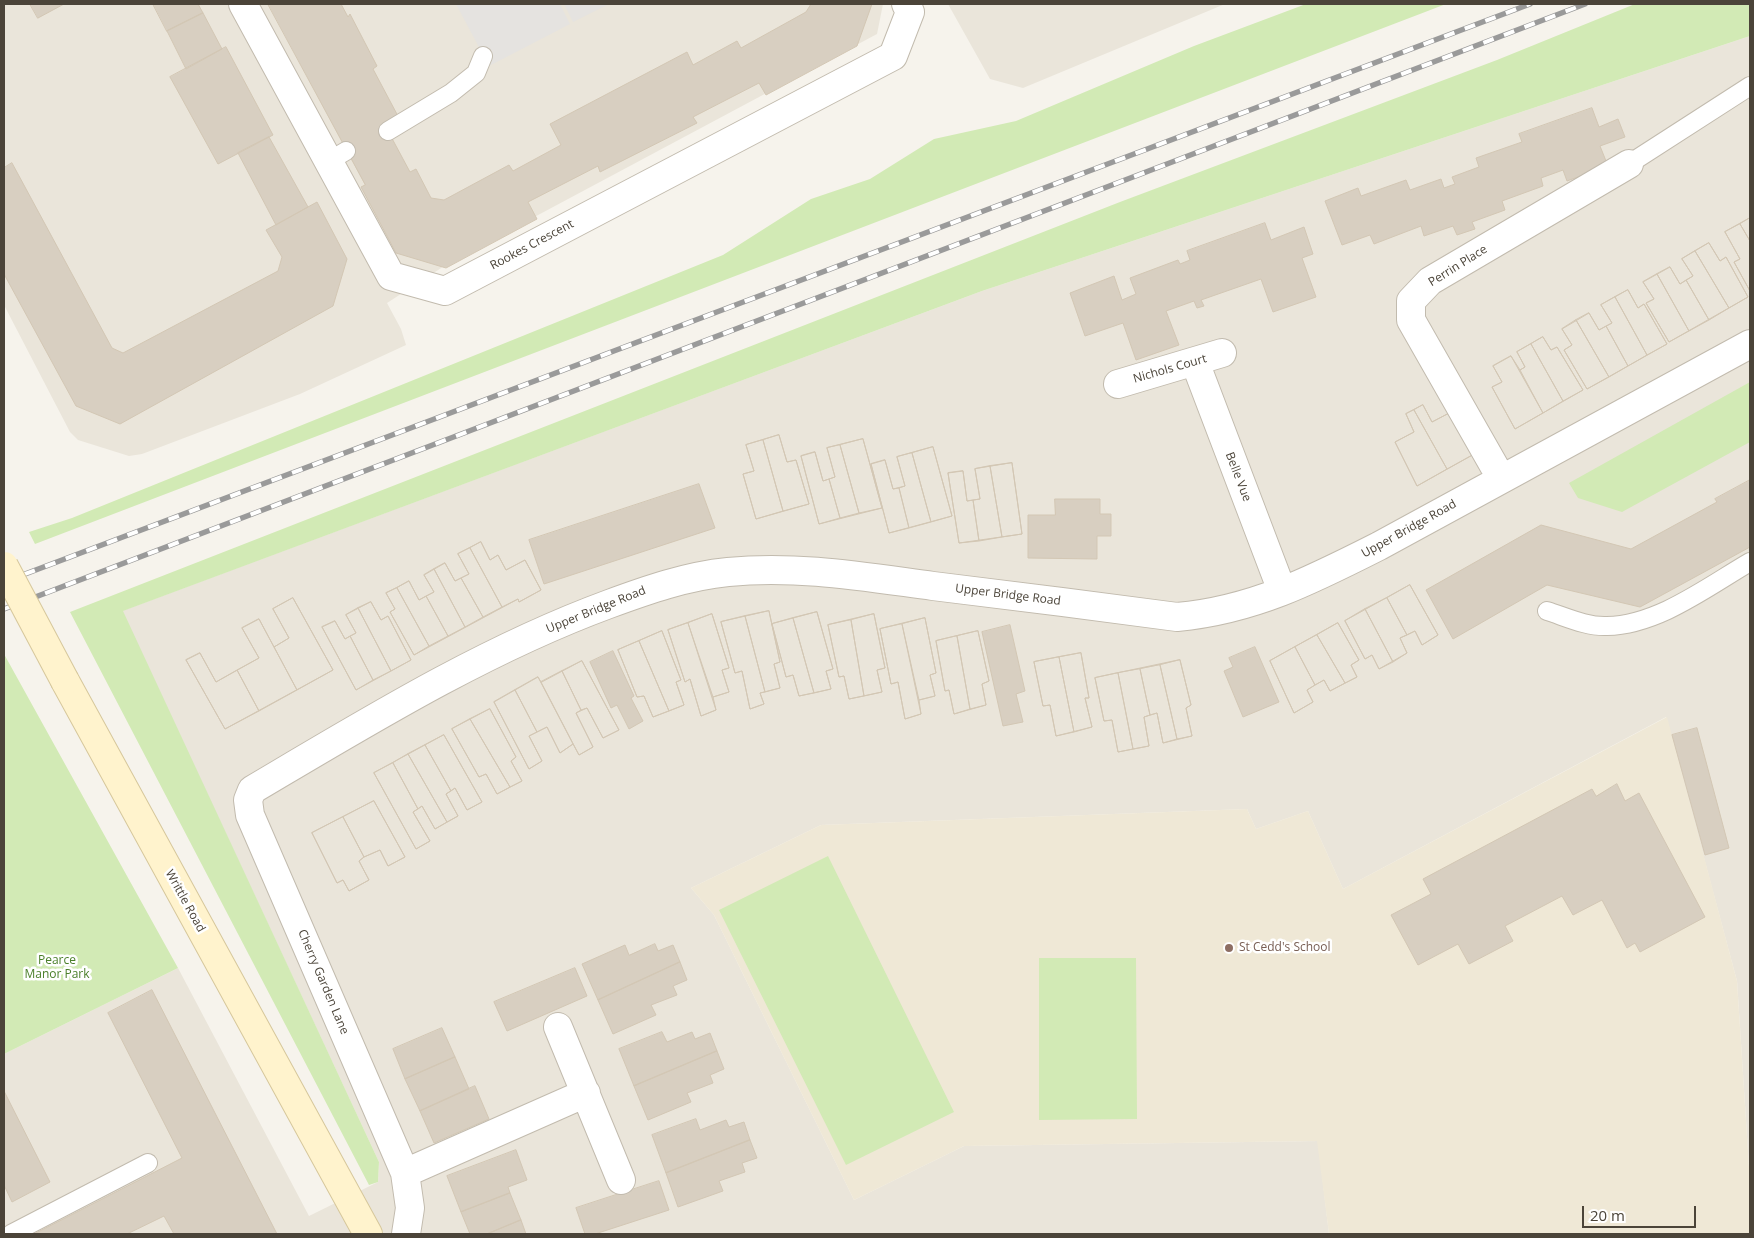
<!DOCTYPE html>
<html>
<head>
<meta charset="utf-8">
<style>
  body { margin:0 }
  #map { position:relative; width:1754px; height:1238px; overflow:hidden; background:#f6f3ec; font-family:"Open Sans",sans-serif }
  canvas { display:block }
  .frame { position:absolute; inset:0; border:5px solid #4b4439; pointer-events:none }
  .scale { position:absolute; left:1582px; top:1206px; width:114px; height:22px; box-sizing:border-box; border:2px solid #4b4439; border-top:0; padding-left:6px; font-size:15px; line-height:18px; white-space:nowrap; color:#4b4439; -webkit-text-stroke:4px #fff; paint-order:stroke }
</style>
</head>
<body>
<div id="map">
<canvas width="1754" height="1238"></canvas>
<div class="frame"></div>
<div class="scale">20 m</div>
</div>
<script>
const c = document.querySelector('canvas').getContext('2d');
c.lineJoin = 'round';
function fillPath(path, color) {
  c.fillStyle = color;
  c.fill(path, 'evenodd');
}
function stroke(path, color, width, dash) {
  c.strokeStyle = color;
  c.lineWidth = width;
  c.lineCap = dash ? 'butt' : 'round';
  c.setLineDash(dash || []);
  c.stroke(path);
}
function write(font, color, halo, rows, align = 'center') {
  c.font = font + ' "Open Sans",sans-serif';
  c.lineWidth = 5;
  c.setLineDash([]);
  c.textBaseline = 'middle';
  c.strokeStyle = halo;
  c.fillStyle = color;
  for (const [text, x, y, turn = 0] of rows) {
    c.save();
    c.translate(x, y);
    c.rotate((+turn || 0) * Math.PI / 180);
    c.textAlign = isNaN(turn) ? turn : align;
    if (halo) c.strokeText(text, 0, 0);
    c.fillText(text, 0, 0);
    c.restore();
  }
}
const residential = new Path2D(`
  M4 4H883L877 34 452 261 387 303 401 329 406 345 300 394 142 454 129 456 78 440 70 432 4 305Z
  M948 4H1225L1023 88 990 79Z
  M1750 36V1183L1737 981 1666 717 1343 889 1308 811 1256 829 1247 809 821 825 691 888 714 915 854 1200 964 1146 1318 1141 1329 1234H4V1054L178 968 309 1216 378 1182 379 1162 122 611 982 291Z`);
const education = new Path2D(`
  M1667 717 1737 981 1750 1183V1234H1329L1317 1141 964 1146 854 1200 714 915 691 888 821 825 1247 809 1256 829 1308 811 1343 889Z`);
const green = new Path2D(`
  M1306 4H1446L35 544 29 532 72 518 723 255 811 199 870 179 934 139 1016 121 1194 46Z
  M1635 4H1750V36L982 291 123 611 379 1162 378 1182 369 1185 70 612 1120 202 1497 60Z
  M1750 382V442L1622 512 1578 498 1569 483Z
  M4 654 178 968 4 1054Z
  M828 856 954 1112 846 1165 719 910Z
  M1039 958H1136L1137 1119 1039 1120Z`);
const parking = new Path2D(`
  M456 4H560L570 24 489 66Z
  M564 4H609L573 22Z`);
const building = new Path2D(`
  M30 4H64L38 18Z
  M153 4H198L203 13 167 31Z
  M268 4H341L348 17 350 14 377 66 373 69 399 118 388 131 410 172 416 169 431 198 444 200 509 165 513 171 561 145 550 124 687 52 693 65 737 41 741 48 806 12 811 4H872L857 46 766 95 759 83 693 117 697 123 600 172 598 166 528 202 537 219 446 268 396 253 361 187 365 185Z
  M203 13 222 49 186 69 167 31Z
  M226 47 273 135 218 164 170 77Z
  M1592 108 1599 127 1618 119 1625 137 1600 146 1608 166 1567 181 1563 170 1541 178 1543 186 1502 201 1505 210 1472 222 1475 229 1457 235 1453 226 1424 236 1421 226 1374 244 1370 235 1342 245 1325 201 1358 188 1361 196 1406 180 1410 190 1441 179 1444 188 1455 184 1452 177 1479 167 1476 158 1522 142 1519 134Z
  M269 137 308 207 276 225 238 153Z
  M12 163 112 348 123 353 278 271 282 257 266 230 317 202 347 259 333 306 120 424 76 406 4 274V168Z
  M1750 218V291L1734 262 1740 259 1725 232Z
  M1750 218V241L1740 224Z
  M1265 223 1271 240 1304 227 1313 254 1302 258 1316 297 1273 312 1261 279 1201 300 1204 306 1197 308 1194 301 1166 311 1179 345 1136 360 1123 323 1085 336 1070 293 1114 276 1122 300 1136 294 1130 278 1178 260 1180 264 1190 260 1187 251Z
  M1740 224 1750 241V291L1734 262 1740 259 1725 232Z
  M1709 243 1720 261 1726 257 1748 297 1669 342 1646 303 1654 299 1643 282 1670 267 1680 284 1693 276 1682 259Z
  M1709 243 1720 261 1726 257 1748 297 1729 308 1695 251Z
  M1695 251 1729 308 1709 320 1686 280 1693 276 1682 259Z
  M1670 267 1680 284 1686 280 1709 320 1689 331 1657 274Z
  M1657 274 1689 331 1669 342 1646 303 1654 299 1643 282Z
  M1628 290 1638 308 1644 304 1667 344 1587 389 1564 350 1572 345 1562 329 1589 313 1599 330 1612 323 1601 305Z
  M1628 290 1638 308 1644 304 1667 344 1647 355 1615 297Z
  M1615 297 1647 355 1628 366 1606 326 1612 323 1601 305Z
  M1589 313 1599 330 1606 326 1628 366 1609 377 1576 320Z
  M1576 320 1609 377 1587 389 1564 350 1572 345 1562 329Z
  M1543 337 1551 350 1557 347 1583 390 1515 429 1492 387 1502 382 1493 366 1511 356 1520 370 1525 367 1517 352Z
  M1543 337 1551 350 1557 347 1583 390 1563 401 1531 344Z
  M1531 344 1563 401 1543 413 1520 370 1525 367 1517 352Z
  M1511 356 1543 413 1515 429 1492 387 1502 382 1493 366Z
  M1423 405 1432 422 1453 411 1476 453 1417 486 1395 442 1414 432 1406 414Z
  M1423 405 1432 422 1453 411 1476 453 1447 469 1414 410Z
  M1414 410 1447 469 1417 486 1395 442 1414 432 1406 414Z
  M779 435 787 462 796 460 809 504 756 519 743 474 754 471 746 445Z
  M779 435 787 462 796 460 809 504 783 511 763 440Z
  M863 439 882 508 819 524 801 456 815 452 823 481 835 477 827 448Z
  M863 439 882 508 859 513 840 445Z
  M763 440 783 511 756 519 743 474 754 471 746 445Z
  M840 445 859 513 840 518 829 479 835 477 827 448Z
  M933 447 952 516 889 533 871 464 885 460 893 489 905 486 897 457Z
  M933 447 952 516 931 522 912 453Z
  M815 452 823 481 829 479 840 518 819 524 801 456Z
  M912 453 931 522 909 528 899 488 905 486 897 457Z
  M885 460 893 489 899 488 909 528 889 533 871 464Z
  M1012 463 1022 534 959 543 948 473 963 471 967 501 980 499 975 469Z
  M1012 463 1022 534 1002 537 990 466Z
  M990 466 1002 537 979 541 973 500 980 499 975 469Z
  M963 471 967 501 973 500 979 541 959 543 948 473Z
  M1750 480V547L1640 607 1547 585 1453 639 1426 590 1541 525 1631 549 1717 502 1715 499Z
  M699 484 715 528 544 584 529 540Z
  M1055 499H1100V514H1111V536H1097V559L1028 558V515H1055Z
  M481 542 490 560 498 555 506 570 525 560 541 590 519 602 518 599 414 655 390 612 395 609 386 593 409 581 419 600 434 592 424 575 445 563 455 581 469 574 458 554Z
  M481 542 490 560 498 555 506 570 525 560 541 590 519 602 518 599 502 607 470 548Z
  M470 548 502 607 483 617 461 578 469 574 458 554Z
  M445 563 455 581 461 578 483 617 465 627 434 569Z
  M434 569 465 627 448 636 426 596 434 592 424 575Z
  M409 581 419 600 426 596 448 636 429 646 397 588Z
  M1410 585 1438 635 1422 645 1415 631 1400 638 1407 653 1379 669 1372 655 1365 659 1345 621Z
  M1410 585 1438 635 1422 645 1415 631 1407 635 1387 598Z
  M397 588 429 646 414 655 390 612 395 609 386 593Z
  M293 598 333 670 225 729 186 660 200 653 216 682 259 658 242 628 259 619 274 647 289 638 273 609Z
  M293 598 333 670 297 690 274 647 289 638 273 609Z
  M1387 598 1407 635 1400 638 1407 653 1393 662 1365 609Z
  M371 602 381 620 388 616 411 660 356 690 322 627 335 621 345 639 356 633 346 615Z
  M371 602 381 620 388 616 411 660 391 671 358 608Z
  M358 608 391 671 373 680 350 636 356 633 346 615Z
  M1365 609 1393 662 1379 669 1372 655 1365 659 1345 621Z
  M769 611 780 662 774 664 780 688 760 693 764 704 750 709 742 671 735 673 721 622Z
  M769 611 780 662 774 664 780 688 765 692 745 616Z
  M817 612 833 669 826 671 831 689 799 696 793 675 786 677 772 624Z
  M817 612 833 669 826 671 831 689 814 693 793 618Z
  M712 614 729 668 722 670 729 692 713 697 716 710 701 716 690 679 685 682 668 630Z
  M712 614 729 668 722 670 729 692 713 697 688 623Z
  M874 614 885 668 877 670 882 692 849 699 844 676 839 677 828 625Z
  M874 614 885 668 877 670 882 692 864 696 851 620Z
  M745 616 765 692 760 693 764 704 750 709 742 671 735 673 721 622Z
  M793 618 814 693 799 696 793 675 786 677 772 624Z
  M925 618 936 673 930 675 935 696 919 700 921 714 905 719 898 682 891 684 880 629Z
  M925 618 936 673 930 675 935 696 919 700 902 624Z
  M259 619 297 690 259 711 237 670 259 658 242 628Z
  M851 620 864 696 849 699 844 676 839 677 828 625Z
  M335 621 345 639 350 636 373 680 356 690 322 627Z
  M688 623 716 710 701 716 690 679 685 682 668 630Z
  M1338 623 1359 660 1351 665 1357 677 1330 691 1324 680 1315 685 1307 690 1313 702 1294 713 1270 661Z
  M1338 623 1359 660 1351 665 1357 677 1345 683 1317 635Z
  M902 624 921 714 905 719 898 682 891 684 880 629Z
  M1010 625 1025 691 1016 694 1023 722 1003 726 982 632Z
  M662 631 681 680 676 682 684 705 653 717 644 696 637 697 618 650Z
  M662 631 681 680 676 682 684 705 669 711 639 641Z
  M978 631 989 681 982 684 986 705 954 714 949 690 945 691 936 641Z
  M978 631 989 681 982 684 986 705 970 709 957 636Z
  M1317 635 1345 683 1330 691 1324 680 1315 685 1295 647Z
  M957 636 970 709 954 714 949 690 945 691 936 641Z
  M639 641 669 711 653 717 644 696 637 697 618 650Z
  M1255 647 1279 702 1243 717 1224 671 1233 667 1229 658Z
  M1295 647 1315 685 1307 690 1313 702 1294 713 1270 661Z
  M613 651 634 696 631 698 643 721 629 729 617 705 611 708 590 662Z
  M200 653 216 682 237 670 259 711 225 729 186 660Z
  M1081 653 1089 698H1085L1092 727 1056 736 1050 705 1043 706 1034 662Z
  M1081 653 1089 698H1085L1092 727 1074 732 1059 657Z
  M1059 657 1074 732 1056 736 1050 705 1043 706 1034 662Z
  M1180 660 1191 705 1186 708 1192 736 1163 743 1157 713 1144 717 1149 746 1118 752 1112 720 1104 721 1095 678Z
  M1180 660 1191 705 1186 708 1192 736 1177 739 1160 665Z
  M582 661 619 730 603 738 587 708 576 713 593 747 579 755 573 744 560 753 547 727 529 736 542 761 529 769 494 702 538 677 541 682Z
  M582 661 619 730 603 738 587 708 581 710 562 671Z
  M1160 665 1177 739 1163 743 1157 713 1150 715 1140 669Z
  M1140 669 1150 715 1144 717 1149 746 1133 749 1118 673Z
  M562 671 581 710 576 713 593 747 579 755 541 682Z
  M1118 673 1133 749 1118 752 1112 720 1104 721 1095 678Z
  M538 677 573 744 560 753 547 727 537 732 515 690Z
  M515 690 537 732 529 736 542 761 529 769 494 702Z
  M490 709 516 757 511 761 522 781 497 794 486 774 479 777 452 729Z
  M490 709 516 757 511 761 522 781 510 787 470 719Z
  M470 719 510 787 497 794 486 774 479 777 452 729Z
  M1697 728 1729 848 1705 855 1672 735Z
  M444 735 482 802 467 810 455 788 446 794 458 816 435 829 422 806 413 812 430 841 416 849 374 773Z
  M444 735 482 802 467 810 455 788 451 791 425 745Z
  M425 745 451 791 446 794 458 816 447 822 408 754Z
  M408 754 447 822 435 829 422 806 418 809 393 763Z
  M393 763 418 809 413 812 430 841 416 849 374 773Z
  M1617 784 1625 801 1639 793 1705 917 1640 952 1635 943 1627 948 1602 900 1573 915 1562 896 1505 926 1513 941 1469 964 1458 944 1418 965 1391 915 1431 894 1423 879 1592 789 1596 796Z
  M374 801 405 857 388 866 380 850 364 857 359 861 369 880 349 891 343 880 337 883 312 833Z
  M374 801 405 857 388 866 380 850 364 857 343 817Z
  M343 817 364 857 359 861 369 880 349 891 343 880 337 883 312 833Z
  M655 944 658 951 673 945 680 962 598 1000 582 964 625 945 629 955Z
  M680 962 687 980 673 986 677 995 651 1005 656 1015 613 1034 598 1000Z
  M575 968 587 996 507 1031 494 1002Z
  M152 990 277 1234H174L164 1216 127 1234H34L182 1158 108 1013Z
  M442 1028 455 1057 405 1079 393 1049Z
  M662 1032 667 1042 692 1032 695 1039 710 1033 717 1051 634 1086 619 1049Z
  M717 1051 724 1069 710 1075 713 1083 687 1093 691 1102 648 1120 634 1086Z
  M455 1057 469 1089 420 1111 405 1079Z
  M475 1086 489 1119 434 1143 420 1111Z
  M4 1091 50 1182 12 1202 4 1185Z
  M696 1119 700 1130 726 1120 729 1127 744 1122 750 1140 666 1173 652 1135Z
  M750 1140 757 1158 742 1163 745 1172 719 1181 723 1191 678 1207 666 1173Z
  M516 1150 527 1180 508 1187 510 1193 461 1212 447 1176Z
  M659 1181 669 1210 595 1234H585L576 1208Z
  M510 1193 521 1220 487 1234H470L461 1212Z
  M521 1220 526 1234H487Z`);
const lane = new Path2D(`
  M388 131 451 93 476 73 483 56
  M329 161 346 151
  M1629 164 1750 86
  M1547 611C1566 617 1587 627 1607 626 1658 625 1707 587 1750 562
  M11 1234 148 1163`);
const street = new Path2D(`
  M243 4 391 276 445 291 893 56 910 12 906 4
  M1195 362 1282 591
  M1118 384 1222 353
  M1501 478 1411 320V301L1430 281 1629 164
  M558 1027 621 1180
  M405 1173 586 1093
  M406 1234 410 1208 405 1173 250 815 248 800 252 790C367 722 484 650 609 604 647 590 687 576 728 572 797 565 865 577 933 586 1014 596 1096 606 1177 617 1253 610 1312 580 1379 546L1750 344`);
const secondary = new Path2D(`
  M65 681 368 1234`);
const rail = new Path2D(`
  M4 582 1530 4
  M4 609 1585 4`);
const secondaryBridge = new Path2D(`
  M4 566 65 681`);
const markers = [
  [1229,948,5,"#8d6e63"]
];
const streetNames = [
  ["Rookes Crescent",532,245,-28],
  ["Perrin Place",1458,266,-32],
  ["Nichols Court",1170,369,-16],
  ["Belle Vue",1238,477,69],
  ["Upper Bridge Road",1409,529,-29],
  ["Upper Bridge Road",1008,595,7],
  ["Upper Bridge Road",596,610,-22],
  ["Writtle Road",185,901,61],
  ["Cherry Garden Lane",323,982,67]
];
const educationNames = [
  ["St Cedd's School",1239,948]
];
const parkNames = [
  ["Pearce",57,961],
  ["Manor Park",57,975]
];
fillPath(residential, '#eae5da');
fillPath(education, '#efe8d6');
fillPath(green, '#d2eab5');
fillPath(parking, '#e5e3e0');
fillPath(building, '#d8cfc1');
stroke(building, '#d3c7b4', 1);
stroke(lane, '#c2bbae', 20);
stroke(street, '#c2bbae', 30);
stroke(secondary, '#d6c79b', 30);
stroke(lane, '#fff', 18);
stroke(street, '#fff', 28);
stroke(secondary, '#fff3cd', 28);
stroke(rail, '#9a9a9a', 5.5);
stroke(rail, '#fff', 4, [11]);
stroke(secondaryBridge, '#d6c79b', 30, []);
stroke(secondaryBridge, '#fff3cd', 28);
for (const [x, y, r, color] of markers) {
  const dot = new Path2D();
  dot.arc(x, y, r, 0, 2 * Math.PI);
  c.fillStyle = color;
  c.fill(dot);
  stroke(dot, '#fff', 2);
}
write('12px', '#4b4439', '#fff', streetNames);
write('12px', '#785e54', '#fff', educationNames, 'left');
write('12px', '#4a7f2a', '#fff', parkNames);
</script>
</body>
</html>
